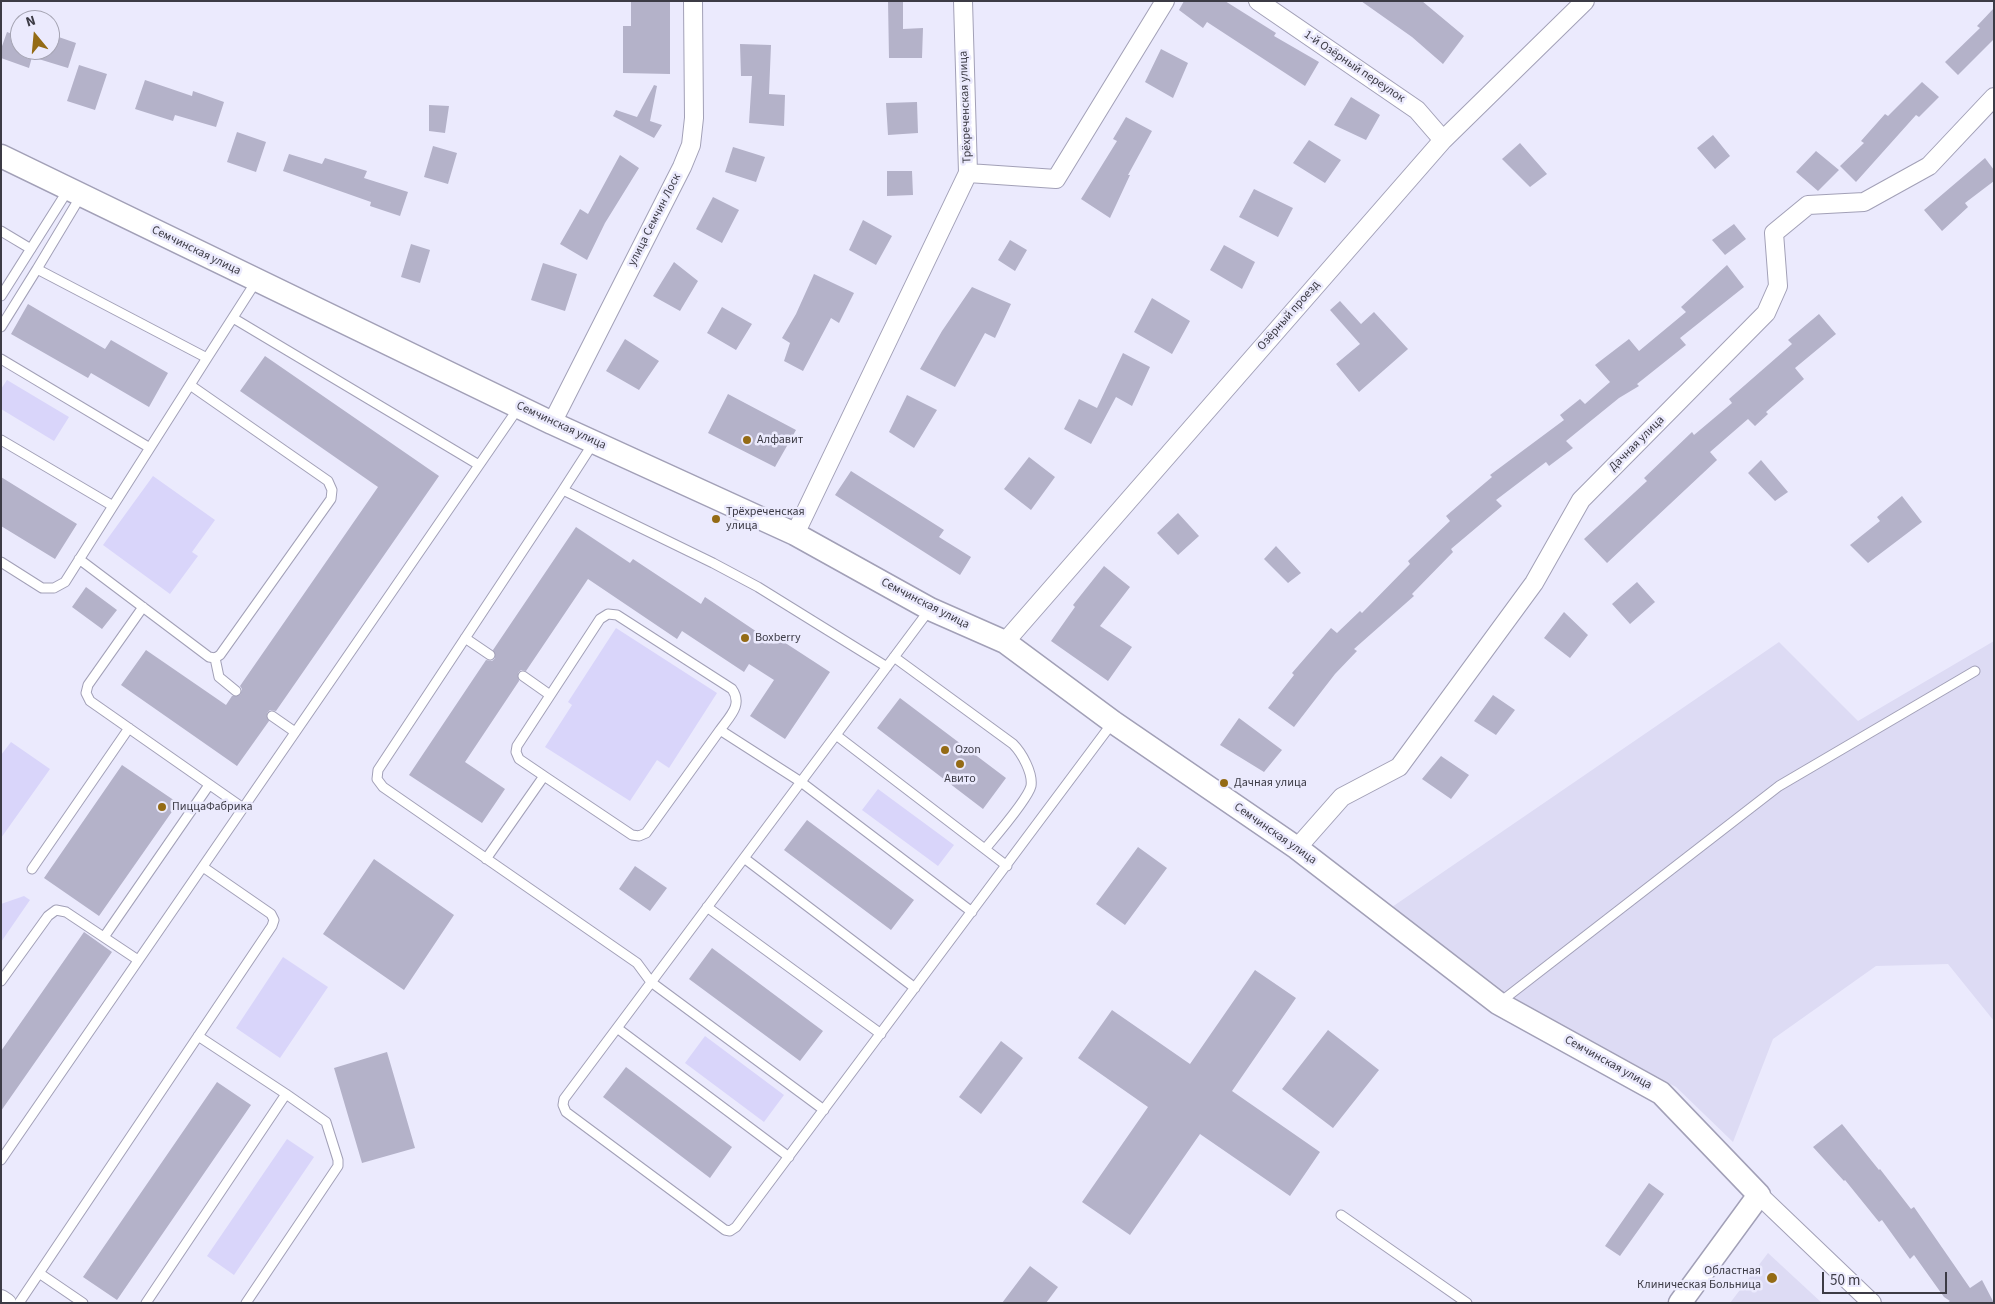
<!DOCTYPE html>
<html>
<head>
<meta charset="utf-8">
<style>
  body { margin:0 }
  #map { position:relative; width:1995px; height:1304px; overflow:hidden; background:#ebeafd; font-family:"Source Sans 3",sans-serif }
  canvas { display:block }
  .frame { position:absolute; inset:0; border:2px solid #3c3b45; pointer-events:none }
  .north { position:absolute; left:10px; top:10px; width:50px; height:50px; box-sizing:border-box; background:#ebeafd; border:1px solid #a5a4b3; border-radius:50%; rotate:343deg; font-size:14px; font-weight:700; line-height:20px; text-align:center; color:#3c3b45 }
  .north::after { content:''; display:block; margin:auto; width:18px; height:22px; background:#946b15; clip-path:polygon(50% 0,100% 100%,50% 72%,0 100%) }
  .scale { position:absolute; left:1822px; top:1272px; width:125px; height:22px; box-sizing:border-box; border:2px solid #3c3b45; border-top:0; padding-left:6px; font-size:15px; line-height:18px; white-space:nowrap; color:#3c3b45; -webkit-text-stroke:4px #ebeafd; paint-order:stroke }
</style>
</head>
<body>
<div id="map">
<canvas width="1995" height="1304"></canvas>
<div class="frame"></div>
<div class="north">N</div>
<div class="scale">50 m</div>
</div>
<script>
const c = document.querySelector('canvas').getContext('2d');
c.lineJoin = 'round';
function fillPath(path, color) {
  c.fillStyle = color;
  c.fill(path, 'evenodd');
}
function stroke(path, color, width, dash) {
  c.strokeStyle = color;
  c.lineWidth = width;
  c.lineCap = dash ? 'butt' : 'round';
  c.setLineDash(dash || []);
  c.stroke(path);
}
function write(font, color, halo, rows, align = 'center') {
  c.font = font + ' "Source Sans 3",sans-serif';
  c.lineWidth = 5;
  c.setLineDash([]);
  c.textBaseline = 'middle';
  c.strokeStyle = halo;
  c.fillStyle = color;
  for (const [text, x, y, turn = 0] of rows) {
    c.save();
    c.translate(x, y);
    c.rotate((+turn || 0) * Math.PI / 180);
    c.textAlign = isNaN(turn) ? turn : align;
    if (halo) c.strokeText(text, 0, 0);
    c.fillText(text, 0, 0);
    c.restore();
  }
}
const built = new Path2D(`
  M1994 641V1021L1948 964 1876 966 1773 1039 1733 1142 1676 1087 1518 1002 1392 907 1779 642 1858 721Z
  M1768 1253 1822 1303H1730Z`);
const green = new Path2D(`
  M7 380 69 417 54 441 1 409V389Z
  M153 476 215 520 192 552 198 556 170 594 103 545Z
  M616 628 717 693 669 768 657 760 630 801 545 747 572 705 568 702Z
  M11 742 50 769 1 838V755Z
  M878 789 954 845 938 866 862 810Z
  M24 896 30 900 1 942V904Z
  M283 957 328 987 280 1058 236 1028Z
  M705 1036 784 1095 764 1122 685 1063Z
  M287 1139 314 1157 234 1275 207 1256Z`);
const building = new Path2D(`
  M631 1H670V74L623 73V26H631Z
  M888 1H903V29L923 28 922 58H889Z
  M1184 1H1225L1276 33 1274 36 1319 62 1305 86 1207 22 1203 28 1179 10Z
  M1361 1H1422L1464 36 1443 64 1412 37Z
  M1994 8V39L1958 75 1945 62 1980 28 1977 26Z
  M7 32 20 37V50H50V34L76 43 68 68 32 57 29 68 1 58V49Z
  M740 44 771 45 769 94 785 95 784 126 749 123 752 76H741Z
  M1161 49 1188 63 1173 98 1145 82Z
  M79 65 107 74 95 110 67 101Z
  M145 80 192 96 193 91 224 102 216 127 175 115 173 121 135 109Z
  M1922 82 1939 97 1919 117 1916 115 1856 182 1840 166 1864 143 1861 141 1885 114 1888 116Z
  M654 85 657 86 650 121 662 125 654 138 613 116 616 110 637 117Z
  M1351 97 1380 115 1366 140 1334 125Z
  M917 102 918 133 888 135 886 103Z
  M429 105 449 106 445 133 429 131Z
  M1126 117 1152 131 1128 175H1130L1110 218 1081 199 1117 141 1113 139Z
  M237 132 266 142 256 172 227 162Z
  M1713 135 1730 156 1715 169 1697 148Z
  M1309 140 1341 160 1325 183 1293 163Z
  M1520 143 1547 174 1530 187 1502 159Z
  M433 146 457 153 448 184 424 177Z
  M733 147 765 157 756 182 725 172Z
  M1816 151 1839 170 1818 191 1796 172Z
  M289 154 322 164 325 158 367 171 364 178 408 192 400 216 370 206 371 202 283 171Z
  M620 155 639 168 605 223 587 260 560 244 580 209 588 214Z
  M1985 158 1994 170V181L1965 203 1968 207 1942 231 1924 210Z
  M887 171H912L913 195 887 196Z
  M1254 189 1293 208 1278 237 1239 217Z
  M713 197 739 210 722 243 696 229Z
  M863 220 892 236 876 265 849 250Z
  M1734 224 1746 239 1725 255 1712 240Z
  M1010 240 1027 250 1015 271 998 260Z
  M411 244 430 250 420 283 401 277Z
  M1224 245 1255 262 1242 289 1210 270Z
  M674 262 698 281 680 311 653 296Z
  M543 263 577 274 565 311 531 300Z
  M1727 265 1744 287 1680 338 1686 345 1637 384 1639 386 1619 398 1566 441 1573 448 1549 466 1546 462 1496 500 1502 506 1451 549 1453 552 1412 594 1414 596 1354 649 1357 651 1335 674 1294 727 1268 708 1294 675 1292 673 1331 628 1337 633 1360 611 1362 613 1410 564 1408 561 1450 521 1446 516 1492 477 1490 475 1564 420 1560 415 1580 399 1585 404 1610 382 1595 365 1629 339 1639 351 1686 312 1681 307Z
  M814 274 854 293 839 323 831 318 803 371 784 361 790 343 782 338 796 314Z
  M972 287 1011 304 995 338 985 333 955 387 920 369 942 331Z
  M1152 298 1190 321 1172 354 1134 332Z
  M1340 301 1361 324 1374 312 1408 349 1359 392 1336 364 1360 344 1330 310Z
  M28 304 105 349 111 340 168 373 149 407 91 373 88 378 11 334Z
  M722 307 752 324 736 350 707 333Z
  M1819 314 1836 334 1795 368 1804 379 1766 412 1768 414 1755 426 1748 419 1710 452 1717 460 1607 563 1584 539 1647 481 1644 478 1692 432 1694 435 1732 403 1729 399 1792 344 1788 340Z
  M625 339 659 361 639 390 606 371Z
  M1123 353 1150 367 1132 406 1116 397 1091 444 1064 429 1079 399 1097 408Z
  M265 356 439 476 276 711 270 710 267 713 269 721 237 766 121 685 146 650 226 705 232 696 240 695 242 689 240 686 378 487 240 391Z
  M728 394 796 430 775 467 708 433Z
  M907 395 937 410 914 448 889 432Z
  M1029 457 1055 477 1031 510 1004 489Z
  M1761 460 1788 492 1775 501 1748 473Z
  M851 471 944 530 939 537 971 557 960 575 835 495Z
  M1 477 77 524 55 559 1 526Z
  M1902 496 1922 522 1868 563 1850 545 1880 521 1877 517Z
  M1178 513 1199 536 1178 555 1157 533Z
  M576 527 630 563 633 559 701 604 705 597 766 638 770 633 830 672 785 739 750 716 774 680 749 664 744 672 682 631 677 639 588 579 526 671 521 670 518 673 519 681 465 762 505 789 482 823 409 775 486 660 492 661 495 658 493 650Z
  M1276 546 1301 573 1288 583 1264 559Z
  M1104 566 1130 587 1100 626 1132 647 1108 681 1051 641 1075 607 1073 605Z
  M1637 582 1655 602 1630 624 1612 604Z
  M86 587 117 610 102 629 72 607Z
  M1564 612 1588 635 1570 658 1544 638Z
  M1493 695 1515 710 1496 735 1474 721Z
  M900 698 1006 778 983 809 877 728Z
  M1239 718 1282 750 1264 772 1220 745Z
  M1441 756 1469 775 1451 799 1422 779Z
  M122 765 178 803 99 916 44 878Z
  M807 820 914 900 891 930 784 850Z
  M1138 847 1167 868 1125 925 1096 904Z
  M374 859 454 915 404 990 323 934Z
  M635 866 667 888 650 911 619 889Z
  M84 932 112 952 1 1111V1051Z
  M712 948 823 1031 800 1061 689 979Z
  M1255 970 1296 998 1232 1091 1320 1152 1290 1196 1200 1134 1130 1235 1082 1202 1148 1107 1078 1058 1112 1010 1190 1064Z
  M1328 1030 1379 1070 1333 1128 1282 1089Z
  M1001 1041 1023 1058 981 1114 959 1097Z
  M387 1052 415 1148 362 1163 334 1068Z
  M626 1067 732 1147 710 1178 603 1097Z
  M217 1082 251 1105 117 1300 83 1277Z
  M1842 1124 1879 1170 1880 1169 1911 1209 1914 1207 1970 1288 1982 1280 1994 1303H1947L1950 1301 1944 1297 1914 1255 1910 1259 1882 1220 1879 1222 1845 1180 1844 1181 1813 1147Z
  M1649 1183 1664 1194 1620 1256 1605 1246Z
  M1030 1266 1058 1287 1046 1303H1002Z`);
const service = new Path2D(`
  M82 194 37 269 207 358 257 280
  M1 231 31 249
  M1 296 68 190
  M233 318 479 465
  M1 327 37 269
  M1 359 150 448
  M1 440 113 506 207 358
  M594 442 563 490 713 563 758 587 887 667
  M563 490 378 770 377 779 383 787 637 963 651 982 824 1110
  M79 559 209 657 215 658 220 655 331 499 332 490 328 481 190 385
  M1 562 42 588H54L65 582 113 506
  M143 607 88 685 86 693 90 701 243 808
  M930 609 564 1099 563 1105 566 1112 725 1230 730 1231 736 1227 1113 722
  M465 638 490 655
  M894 657 1013 744C1022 753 1033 773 1031 786 1028 799 995 837 985 849
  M215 658 219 677 236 691
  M523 676 550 695
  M272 716 295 732
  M836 735 1007 866
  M544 776 632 835 639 836 646 833 720 730 801 782 972 912
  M744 858 915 988
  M486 859 544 776 519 759 516 752 517 746 600 619 608 614 617 615 732 689C743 705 730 716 720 730
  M32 869 129 728
  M707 907 881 1034
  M104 937 209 785
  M1 981 48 916 56 910 66 912 138 960
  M1499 1003 1779 786 1975 671
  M617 1028 789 1157
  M1 1160 519 407
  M1341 1215 1467 1303
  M39 1273 83 1303
  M19 1303 272 926 274 920 271 914 203 867
  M146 1303 286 1094 198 1036
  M246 1303 338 1166V1160L326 1122 286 1094`);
const minor = new Path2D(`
  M1258 1 1417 110 1443 140
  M968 173 1056 179 1165 1
  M552 423 682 167 691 145 694 118 693 1
  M795 534 968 173 963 1
  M1005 642 1443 140 1585 1
  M1297 848 1342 797 1399 767 1534 583 1581 500 1766 313 1778 286 1774 233 1808 205 1864 202 1929 166 1994 97
  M1759 1195 1872 1303
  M1 1299 7 1303`);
const tertiary = new Path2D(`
  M1 156 552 423 795 534 930 609 1005 642 1113 722 1297 848 1498 1003 1661 1093 1759 1195 1680 1303`);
const markers = [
  [747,440,5,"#946b15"],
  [716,519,5,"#946b15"],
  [745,638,5,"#946b15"],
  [945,750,5,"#946b15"],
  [960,764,5,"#946b15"],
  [1224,783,5,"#946b15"],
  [162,807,5,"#946b15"],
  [1772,1278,6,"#946b15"]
];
const streetNames = [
  ["1-й Озёрный переулок",1354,67,34],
  ["Трёхреченская улица",966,107,-92],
  ["улица Семчин Лоск",655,220,-63],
  ["Семчинская улица",196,251,26],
  ["Озёрный проезд",1289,316,-49],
  ["Семчинская улица",561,426,25],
  ["Дачная улица",1637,444,-45],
  ["Семчинская улица",925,604,27],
  ["Семчинская улица",1275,834,35],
  ["Семчинская улица",1608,1063,29]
];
const poiNames = [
  ["Алфавит",757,440],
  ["Трёхреченская",726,512],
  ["улица",726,526],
  ["Boxberry",755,638],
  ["Ozon",955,750],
  ["Авито",960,779,"center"],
  ["Дачная улица",1234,783],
  ["ПиццаФабрика",172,807],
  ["Областная",1761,1271,"right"],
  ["Клиническая Больница",1761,1285,"right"]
];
fillPath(built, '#dddbf4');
fillPath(green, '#d9d5fa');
fillPath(building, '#b4b2c9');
stroke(service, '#a2a0b7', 11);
stroke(minor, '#a2a0b7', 20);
stroke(tertiary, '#a2a0b7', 25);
stroke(service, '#fff', 9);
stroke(minor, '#fff', 18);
stroke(tertiary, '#fff', 22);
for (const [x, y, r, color] of markers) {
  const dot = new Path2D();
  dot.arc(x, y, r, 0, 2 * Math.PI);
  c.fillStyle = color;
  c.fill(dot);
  stroke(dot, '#ebeafd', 2);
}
write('12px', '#3c3b45', '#ebeafd', streetNames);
write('12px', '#3c3b45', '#ebeafd', poiNames, 'left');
</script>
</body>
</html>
